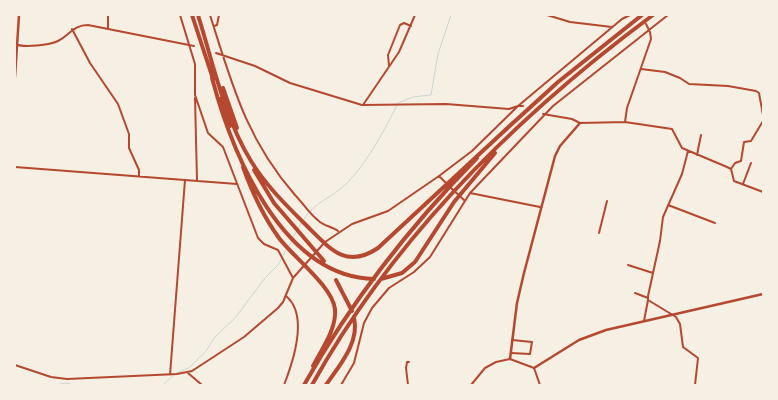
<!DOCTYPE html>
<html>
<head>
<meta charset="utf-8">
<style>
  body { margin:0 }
  #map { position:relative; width:778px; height:400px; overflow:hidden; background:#f6efe4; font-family:Jost,sans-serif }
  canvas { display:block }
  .frame { position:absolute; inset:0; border:16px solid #f6efe4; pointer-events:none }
</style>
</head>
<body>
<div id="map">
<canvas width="778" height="400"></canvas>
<div class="frame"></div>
</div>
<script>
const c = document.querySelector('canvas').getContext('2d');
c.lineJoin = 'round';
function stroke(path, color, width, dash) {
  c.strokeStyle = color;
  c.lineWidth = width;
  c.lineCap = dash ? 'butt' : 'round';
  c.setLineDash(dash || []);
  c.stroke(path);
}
const stream = new Path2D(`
  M304 219C313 203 333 197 346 184 368 162 384 131 398 103L413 97 431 95 438 54 451 15
  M298 228 302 222
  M293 237 297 231
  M289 246 292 240
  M55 385 66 383 74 385
  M163 385 176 373 189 368 206 351 215 337 235 318 265 278 278 265 286 250`);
const minor = new Path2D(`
  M210 15C232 84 246 139 295 195 303 203 310 215 320 222 325 226 333 227 338 231
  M547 15 570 22 612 27
  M214 26 217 25 219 15
  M108 28V15
  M72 29 90 63 118 104 129 134V148L139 170V176
  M15 44C23 48 50 45 58 41 70 35 73 25 88 25L194 46
  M216 53 255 66 290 83 362 105 446 104 509 109 518 106 622 19 630 15
  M389 66 388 55 400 25 404 23 411 26
  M641 69 665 72 680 78 689 84 728 86 756 91 759 93 763 115
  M195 98 197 180
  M363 105 399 52 415 15
  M543 114 572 119 580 123 625 122 672 129 682 148 727 167 731 169 734 181 763 192
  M625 122 627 108 651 39 650 32 646 24
  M688 151 682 174 663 217 660 241 648 296V300L676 317 680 324 683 347 698 358 695 385
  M697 155 701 135
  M15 167 237 184
  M731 169 735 163 741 161 744 142 751 141 763 121
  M439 176 447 184
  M743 184 751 163
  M450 187 464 200
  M470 193 540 207
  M668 205 715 223
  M599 233 607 201
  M628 265 653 273
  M293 278 325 242 352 224 388 211 439 176 472 151 518 106H523
  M635 293 648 298
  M644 321 648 300
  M511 353 530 354 532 342 512 340
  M15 365 51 377 67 379 177 374 192 371 244 337 278 308 283 302 293 278 278 250 264 244 258 238 223 147 208 133 195 95V64L180 15
  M188 373 202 385
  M170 375 185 180
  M284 385C293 362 309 315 286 296
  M341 385 354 363 364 323 372 308 389 288 414 272 430 257 470 193 553 106 668 15
  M408 385 406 368 407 362H409
  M471 385 485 368 496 362 510 359 534 368 540 385`);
const tertiary = new Path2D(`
  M15 77 19 15
  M510 359 517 303 524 273 555 156 560 146 580 123
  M534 368 579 340 606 330 763 294`);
const motorway = new Path2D(`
  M192 15 213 79
  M198 15C213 63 224 117 251 161 266 186 288 207 309 228 331 250 347 269 378 248L515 121
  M212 78C232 153 282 277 374 279
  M223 88 237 128
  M220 99 230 126
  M513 123 558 82 642 15
  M243 167C252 192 263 216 279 238 294 258 332 286 335 309 337 329 321 350 313 366
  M254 170 274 203 324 261
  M381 279 402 273 415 262 454 202 495 153
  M336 280 352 311
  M304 385C351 302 410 226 477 158
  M312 385C394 237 518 115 653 15
  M326 385C339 366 360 342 354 318`);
stroke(stream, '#c9d6d2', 1);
stroke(minor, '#b5482f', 2);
stroke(tertiary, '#b5482f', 2.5);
stroke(motorway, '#b5482f', 4);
</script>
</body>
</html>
